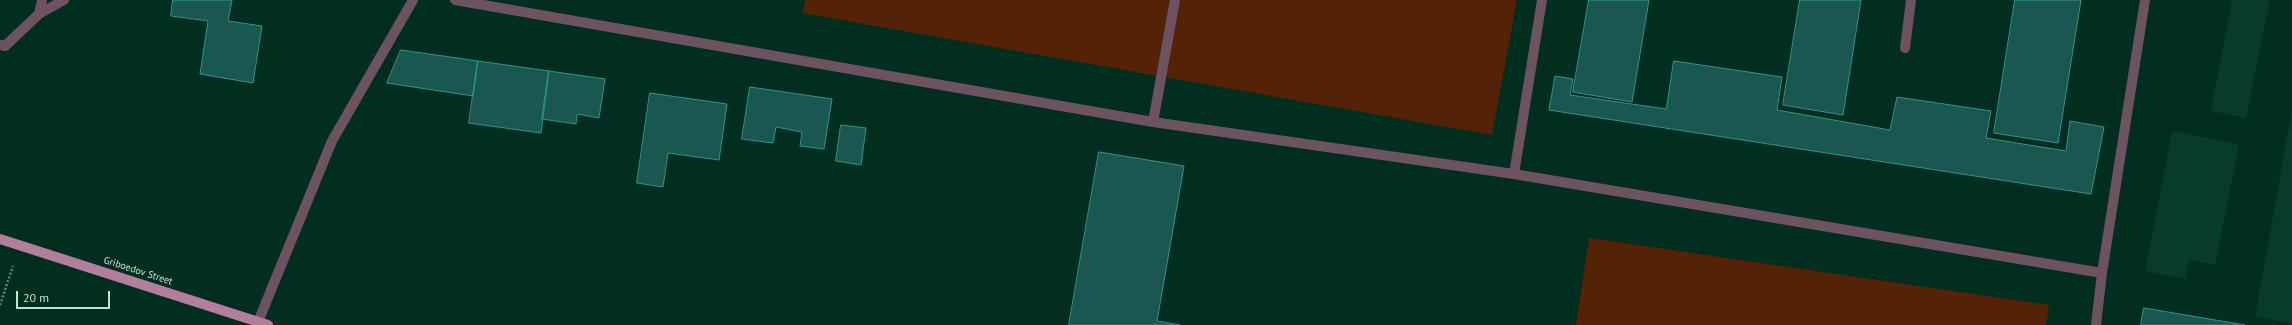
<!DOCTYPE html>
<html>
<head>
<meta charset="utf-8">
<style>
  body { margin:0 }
  #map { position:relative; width:2292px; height:325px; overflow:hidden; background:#012e1f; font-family:"PT Sans",sans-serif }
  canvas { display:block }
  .scale { position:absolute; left:16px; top:291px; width:94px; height:18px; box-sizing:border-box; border:2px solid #c0e5d3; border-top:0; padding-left:5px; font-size:12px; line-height:14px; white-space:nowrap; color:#c0e5d3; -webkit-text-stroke:3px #012e1f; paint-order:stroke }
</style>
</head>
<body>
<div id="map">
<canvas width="2292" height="325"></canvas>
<div class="scale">20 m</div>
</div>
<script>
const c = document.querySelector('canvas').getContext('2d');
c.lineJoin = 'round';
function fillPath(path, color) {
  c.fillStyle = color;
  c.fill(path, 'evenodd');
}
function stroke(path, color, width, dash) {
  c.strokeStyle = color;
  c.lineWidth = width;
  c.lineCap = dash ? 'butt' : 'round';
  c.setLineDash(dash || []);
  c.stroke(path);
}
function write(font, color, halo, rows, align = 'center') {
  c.font = font + ' "PT Sans",sans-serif';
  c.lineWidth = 3;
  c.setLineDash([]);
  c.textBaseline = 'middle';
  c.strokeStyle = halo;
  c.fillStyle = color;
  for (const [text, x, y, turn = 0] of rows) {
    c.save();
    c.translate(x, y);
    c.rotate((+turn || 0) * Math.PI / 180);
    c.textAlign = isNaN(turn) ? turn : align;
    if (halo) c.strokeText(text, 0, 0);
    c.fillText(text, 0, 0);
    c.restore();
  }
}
const built = new Path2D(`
  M2232 0H2270L2246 118 2211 111Z
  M2292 110V319L2291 324 2255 316Z
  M2172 131 2239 144 2215 265 2189 260 2185 279 2145 271Z`);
const green = new Path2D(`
  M805 0H1517L1492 135 802 13Z
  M1589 238 2049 305 2046 325H1576Z`);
const building = new Path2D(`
  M173 0H232L228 21 262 26 253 83 200 74 208 21 171 16Z
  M1589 0H1649L1632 102 1573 92Z
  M1800 0H1861L1843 115 1783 105Z
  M2015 0H2081L2058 143 1994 133Z
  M401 50 478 61 473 96 387 83Z
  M478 61 549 71 541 133 469 123Z
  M1674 61 1782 77 1777 110 1890 130 1897 97 1991 111 1986 138 2066 151 2070 121 2104 127 2091 194 1549 110 1555 76 1573 79 1570 95 1666 109Z
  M549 71 605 79 599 118 577 114 576 124 542 119Z
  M750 87 832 99 824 149 800 146 802 132 776 127 773 143 742 139Z
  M650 93 727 104 719 160 668 153 663 187 637 183Z
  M841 125 866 128 861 165 836 161Z
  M1099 152 1184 166 1157 321 1180 325H1069Z
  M2144 308 2245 325H2141Z`);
const path = new Path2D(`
  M0 305 13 266`);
const minor = new Path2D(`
  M455 0 1153 122 1514 174 2102 273 2096 325
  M39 14 42 0
  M0 45 5 46 39 14 64 0
  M1905 48 1911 0
  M1153 122 1175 0
  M1514 174 1542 0
  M2102 273 2145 0
  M258 322 332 141 413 0`);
const major = new Path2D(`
  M0 239 268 325`);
const streetNames = [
  ["Griboedov Street",138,271,18]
];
fillPath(built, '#083b2a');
fillPath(green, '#542207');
fillPath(building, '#1a5750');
stroke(building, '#31958a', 1);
stroke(path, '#5d8675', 2.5, [2, 2]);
stroke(minor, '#6d5261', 10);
stroke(major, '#b37d9c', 10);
write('10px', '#c0e5d3', '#012e1f', streetNames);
</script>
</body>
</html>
